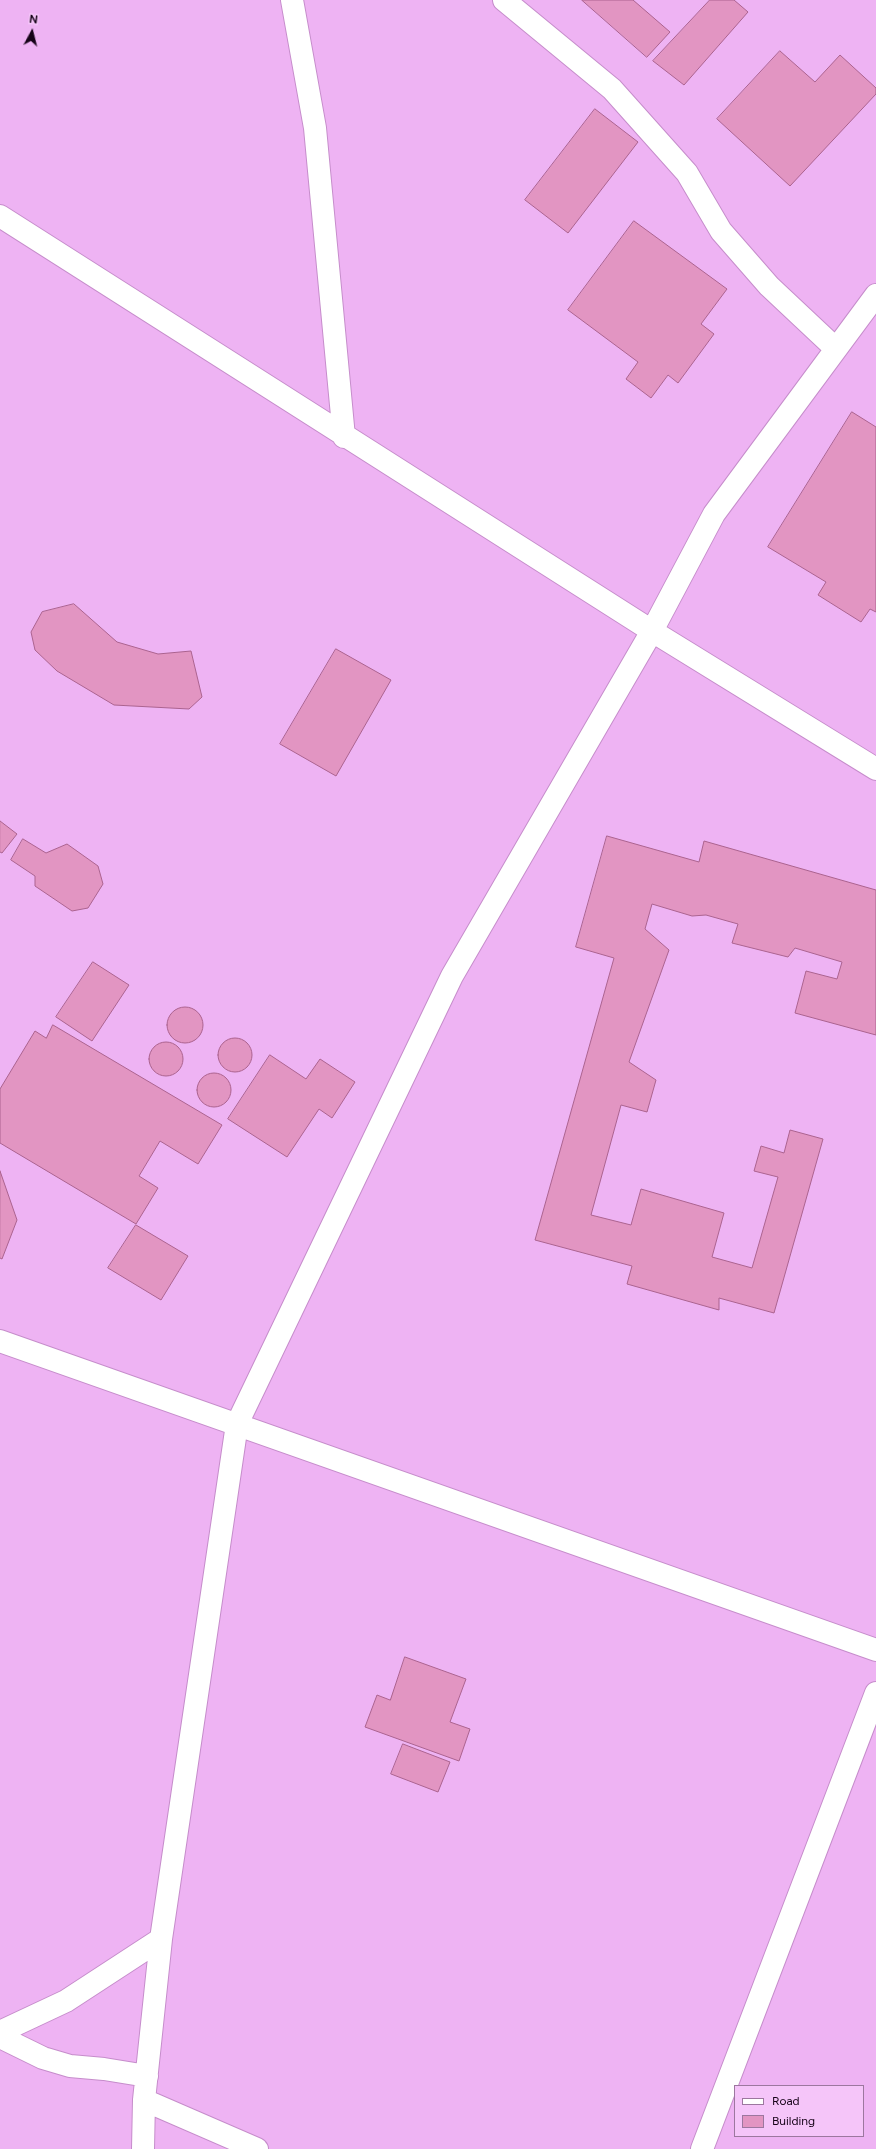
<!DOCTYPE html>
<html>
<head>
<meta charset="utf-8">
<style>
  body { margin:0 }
  #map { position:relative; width:876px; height:2149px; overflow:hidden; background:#eeb3f3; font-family:Figtree,sans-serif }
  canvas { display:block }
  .legend { position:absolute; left:734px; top:2085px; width:130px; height:52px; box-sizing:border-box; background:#f5c5f9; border:1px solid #9c779f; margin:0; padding:5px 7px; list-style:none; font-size:12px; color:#160318 }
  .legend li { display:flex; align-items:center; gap:8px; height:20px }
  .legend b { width:20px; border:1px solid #9c779f }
  .north { position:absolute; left:12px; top:12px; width:40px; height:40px; -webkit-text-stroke:3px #f5c5f9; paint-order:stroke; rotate:7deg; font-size:11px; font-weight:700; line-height:16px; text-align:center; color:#160318 }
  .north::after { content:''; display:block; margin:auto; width:14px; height:18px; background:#160318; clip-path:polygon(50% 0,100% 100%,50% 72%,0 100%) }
</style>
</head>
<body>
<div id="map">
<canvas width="876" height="2149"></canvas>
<ul class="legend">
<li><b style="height:5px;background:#fff"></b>Road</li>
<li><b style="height:11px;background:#e295c2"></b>Building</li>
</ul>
<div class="north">N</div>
</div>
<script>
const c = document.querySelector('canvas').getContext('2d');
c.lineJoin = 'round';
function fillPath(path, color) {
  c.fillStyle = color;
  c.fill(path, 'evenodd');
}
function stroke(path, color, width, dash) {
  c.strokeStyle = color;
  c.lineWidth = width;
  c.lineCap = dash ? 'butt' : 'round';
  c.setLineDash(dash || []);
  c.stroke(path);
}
const building = new Path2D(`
  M582 0H633L670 32 647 57Z
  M710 0H734L748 12 684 85 653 61Z
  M780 51 815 82 840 55 876 88V94L790 186 717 119Z
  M595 109 638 142 568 233 525 200Z
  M634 221 727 289 701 324 714 334 678 383 668 375 651 398 626 379 638 362 568 310Z
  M852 412 876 427V612L870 609 861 622 818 595 826 582 768 547Z
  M74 604 117 642 158 654 191 651 202 697 189 709 114 705 57 671 35 650 31 632 42 612Z
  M336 649 391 680 336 776 280 744Z
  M0 821 17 834 2 853 0 852Z
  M607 836 699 862 704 841 876 890V1035L795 1013 806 971 837 979 842 962 795 948 788 957 732 943 738 924 706 915 692 916 652 904 645 929 669 950 629 1062 656 1080 647 1112 621 1105 591 1215 631 1225 641 1189 724 1213 712 1257 752 1268 778 1177 754 1171 761 1146 784 1153 790 1130 823 1139 774 1313 719 1298V1310L627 1284 632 1266 535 1240 614 958 576 947Z
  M23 839 46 853 67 844 98 866 103 884 88 908 72 911 35 886V876L11 860Z
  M93 962 129 985 92 1041 56 1017Z
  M167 1025a18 18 0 1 1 36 0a18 18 0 1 1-36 0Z
  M53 1025 222 1125 198 1164 160 1141 139 1176 158 1188 136 1224 0 1143V1089L35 1031 46 1038Z
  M218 1055a17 17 0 1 1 34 0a17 17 0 1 1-34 0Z
  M149 1059a17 17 0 1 1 34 0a17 17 0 1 1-34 0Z
  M270 1055 306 1079 320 1059 355 1082 332 1118 319 1109 287 1157 228 1119Z
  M197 1090a17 17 0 1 1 34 0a17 17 0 1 1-34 0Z
  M0 1171 17 1220 2 1259 0 1258Z
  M136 1225 188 1256 161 1300 108 1268Z
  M405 1657 466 1679 450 1722 470 1729 459 1761 365 1727 377 1695 390 1700Z
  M403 1744 450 1762 438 1792 391 1774Z`);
const minor = new Path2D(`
  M292 0 315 128 344 437
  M504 0 612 89 687 173 721 231 769 286 835 348
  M0 216 652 631 876 769
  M0 1341 876 1650
  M0 2032 66 2001 161 1939
  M0 2037 43 2058 70 2066 104 2069 147 2076
  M144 2100 257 2149
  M143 2149 144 2100 161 1939 237 1424 452 976 652 631 714 514 876 295
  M702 2149 876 1693`);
fillPath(building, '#e295c2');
stroke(building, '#ab638f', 1);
stroke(minor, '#c68dcb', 24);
stroke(minor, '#fff', 22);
</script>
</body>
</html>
